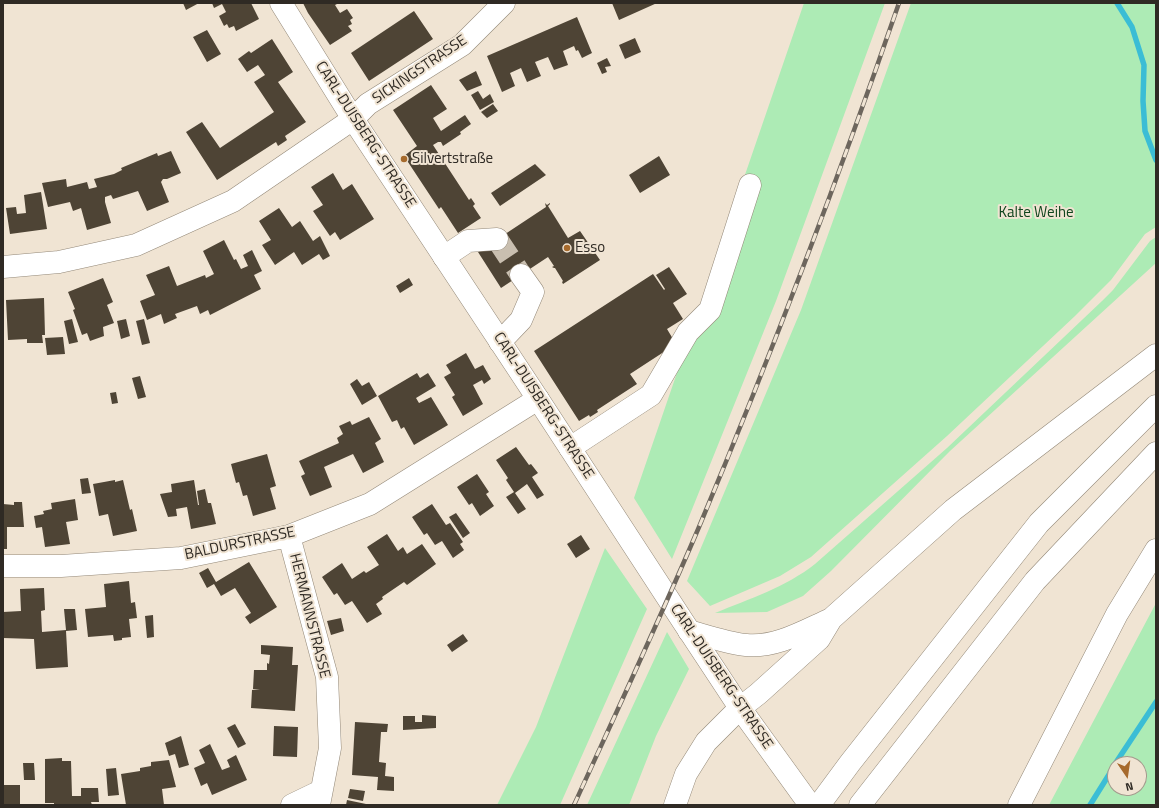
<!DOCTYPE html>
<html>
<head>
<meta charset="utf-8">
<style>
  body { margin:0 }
  #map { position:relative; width:1159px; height:808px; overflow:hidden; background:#f0e4d3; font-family:"Titillium Web",sans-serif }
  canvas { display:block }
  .frame { position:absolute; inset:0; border:4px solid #2f2a24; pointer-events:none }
  .north { position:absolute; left:1107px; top:756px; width:40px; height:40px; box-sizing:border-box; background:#f0e4d3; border:1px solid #a39a8d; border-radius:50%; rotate:167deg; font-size:11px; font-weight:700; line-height:16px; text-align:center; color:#2f2a24 }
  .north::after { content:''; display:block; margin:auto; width:14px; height:18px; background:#a66a2c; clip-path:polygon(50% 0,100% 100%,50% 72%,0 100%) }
</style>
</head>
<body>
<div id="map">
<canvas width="1159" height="808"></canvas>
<div class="frame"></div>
<div class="north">N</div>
</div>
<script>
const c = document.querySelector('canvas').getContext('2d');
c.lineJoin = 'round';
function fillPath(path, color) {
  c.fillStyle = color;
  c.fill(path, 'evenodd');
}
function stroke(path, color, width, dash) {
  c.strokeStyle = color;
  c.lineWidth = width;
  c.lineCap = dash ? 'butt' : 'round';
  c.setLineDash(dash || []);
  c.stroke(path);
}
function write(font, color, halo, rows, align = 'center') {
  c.font = font + ' "Titillium Web",sans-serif';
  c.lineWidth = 4;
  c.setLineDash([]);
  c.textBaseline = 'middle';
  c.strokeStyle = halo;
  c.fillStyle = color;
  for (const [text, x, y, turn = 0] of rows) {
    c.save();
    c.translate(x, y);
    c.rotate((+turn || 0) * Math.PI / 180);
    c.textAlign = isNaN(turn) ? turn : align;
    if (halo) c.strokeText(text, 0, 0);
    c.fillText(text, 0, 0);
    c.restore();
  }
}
const green = new Path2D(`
  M804 3H885L776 301 672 559 634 498Z
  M911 3H1156V227L1145 234 1111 280 1075 316 947 436 811 557 780 576 710 606 687 581 801 310Z
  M1156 237V263L950 451 831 571 803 596 767 612 715 613C749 599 786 587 815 564L947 448 1102 301 1113 290 1150 241Z
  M605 548 647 609 560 805H497L536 727Z
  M1156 603V805H1049ZM1115 764H1139V788H1115Z
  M667 632 689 669 656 736 629 805H587Z`);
const stream = new Path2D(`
  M1117 3 1132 27 1144 65 1143 101 1145 131 1156 160
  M1115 764 1156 702
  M1090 805 1115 765`);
const building = new Path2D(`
  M183 3H199L186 10Z
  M212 3H251L259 19 236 31 234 26 229 28 227 24 224 26 219 16 226 12 222 4 214 8Z
  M303 3H339L335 5 340 13 347 9 353 18 350 20 352 24 348 26 352 31 330 45 308 13Z
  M612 3H657L619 20Z
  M414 11 433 39 369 81 351 53Z
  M577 17 592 53 582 58 578 50 576 51 574 46 563 51 568 65 554 70 548 57 535 62 541 76 527 82 521 68 510 73 515 86 502 92 487 56Z
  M207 30 221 54 207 62 193 37Z
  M635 38 641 52 625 59 619 45Z
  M272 39 293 72 278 82 306 122 285 136 287 140 278 146 276 142 217 180 186 132 202 122 220 148 274 112 254 82 265 75 258 65 247 72 238 59 249 51 251 53Z
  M607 58 611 66 605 67 607 72 602 74 597 63Z
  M476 71 482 85 467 91 459 80Z
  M431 85 447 109 433 118 441 131 465 115 471 124 460 132 461 134 443 146 441 142H438L433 145 469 200 471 198 475 204 473 206 481 218 458 233 441 207 439 209 404 156 417 146 393 110Z
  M478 91 483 99 490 94 494 102 480 110 471 95Z
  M493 104 498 111 487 118 481 112Z
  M171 151 181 173 167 179H163L161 182 169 202 147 211 138 191 113 199 111 195 105 197V202L111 223 87 230 81 208 73 211 70 202 48 207 42 183 66 179 67 187 87 182 89 189 97 187 94 179 114 174 122 170 121 168 157 153 158 156Z
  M659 156 670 175 640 193 629 175Z
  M535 164 546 175 500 206 491 193Z
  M333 173 343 190 352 184 374 219 340 240 335 232 330 236 313 211 323 205 311 187Z
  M41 192 47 229 10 234 6 208 16 207 17 214 26 213 24 195Z
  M545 203 547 205 550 203V204L548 206 568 238 580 231 600 260 563 284 562 282 563 281 555 268H554L552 267 554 266 548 257 501 288 478 252 546 207Z
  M279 208 292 227 300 221 313 241 320 236 330 256 323 260 319 254 302 265 294 252 275 265 262 245 271 240 259 221Z
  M224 240 234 260 236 259 241 269 248 266 243 255 252 250 262 271 254 275 261 289 210 315 208 310 200 314 197 306 175 314 177 318 164 324 161 314 147 320 140 301 155 295 146 275 169 266 177 286 205 275 206 278 214 274 203 251Z
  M669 267 687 294 673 303 683 319 667 329 676 344 630 374 637 384 597 410 598 412 590 417 589 415 579 421 534 351 653 274 664 290 665 289 656 275Z
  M103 278 113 302 107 305 114 323 103 327 104 336 90 341 87 333 82 335 73 310 75 309 68 292Z
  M409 278 413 285 400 293 396 286Z
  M44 298 45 335H42L43 343H27V339L8 340 6 300Z
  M72 319 78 342 69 344 64 321Z
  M126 319 130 336 121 339 117 321Z
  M144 319 150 343 142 345 136 321Z
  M63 337 65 354 47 355 45 338Z
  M466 353 475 369 483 365 491 379 484 384 482 380 473 385 483 404 463 416 452 397 455 395 444 377 451 373 446 365Z
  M417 373 420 378 428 373 436 386 416 398 419 403 431 397 448 425 414 445 404 427 401 429 397 420 392 422 378 396Z
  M140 376 146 397 138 399 132 378Z
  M357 379 362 386 369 382 377 396 362 405 350 384Z
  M116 392 118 403 112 404 110 393Z
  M369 417 381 439 375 443 384 462 363 473 353 454 324 467 332 487 310 496 301 476 305 474 299 461 339 443 337 438 343 434 339 426 350 421 352 425Z
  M516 447 529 465 531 464 538 473 532 477 544 495 537 499 527 484 515 493 526 509 518 514 506 497 514 492 506 480 508 478 496 460Z
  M267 454 276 486 270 488 276 509 253 516 247 495 243 496 239 482 236 483 231 464Z
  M477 474 489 492 486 494 494 506 480 516 472 503 469 505 457 487Z
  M88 478 91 493 82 494 80 479Z
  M115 480V482L123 480 130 510 132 509 137 531 113 536 108 514 99 516 93 484Z
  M194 480 198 505H199L197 491 205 489 208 503H211L216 524 191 529 187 507 176 509 177 516 168 517 160 494 172 492 171 484Z
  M75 499 78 520 66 522 70 544 45 547 42 527 36 528 34 516 44 514 43 511 52 509 51 503Z
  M14 502H22L24 527H7V549H3V504L14 505Z
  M432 504 446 525 450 523 463 542 460 544 464 550 453 558 442 541 435 545 427 533 424 535 412 517Z
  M456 513 470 533 463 538 449 517Z
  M387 534 398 551 403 547 407 554 422 544 436 564 407 585 404 582 382 597 383 599 376 604 382 614 367 623 352 601 345 605 337 593 334 595 322 577 342 563 352 579 364 571 366 573 379 565 367 547Z
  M581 535 590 549 576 558 567 544Z
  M249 562 277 607 250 624 245 617 251 613 235 588 221 596 214 584 207 588 199 573 208 568 216 582Z
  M129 581 131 603 135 602 137 618 129 619 131 637 122 638V640L114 641 113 635 88 637 85 609 106 607 104 584Z
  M44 588 45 610 41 611 42 632 66 630 64 609H75L77 630 66 631 68 667 36 669 34 639 3 638V612L21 611 20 589Z
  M153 615 154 637 147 638 145 616Z
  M341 618 344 631 331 635 327 621Z
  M463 634 468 641 452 652 447 645Z
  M261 645 293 647 292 665H298L295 711 251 708 252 690 260 689H253L254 670H267V663L269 664 270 655 261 654Z
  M422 715 436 716V728L403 730V716H415V722H422Z
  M355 722 388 724 387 732H381L379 762 386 763 385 776 394 777V791L377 790 378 777 352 775Z
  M235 724 246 744 238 748 227 728Z
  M274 726 298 727 297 757 273 756Z
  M181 736 189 765 179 768 175 754 169 756 165 743Z
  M210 744 222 770 230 767 227 760 236 755 247 780 212 795 207 783 201 786 194 768 205 763 199 750Z
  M62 758V761H71L72 796H81V788H98L99 802H91L92 805H54V803H45V759Z
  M169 760 176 787 162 789 164 805H126L121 774 140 771V768L151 766V762Z
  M23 763H34L35 780H24Z
  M116 768 119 795 108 796 106 769Z
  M3 785H20V805H3Z
  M350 789 365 791 363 801 348 798Z
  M347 800 366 804V805H346Z`);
const minorTunnel = new Path2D(`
  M497 239 521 275`);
const minor = new Path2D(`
  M444 257 468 241 497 239
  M3 267 59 262 136 245 233 201 353 119 368 104 462 45 504 3
  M500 342 521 320 533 292 521 275
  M570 448 651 395 688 332 710 310 750 185
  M289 536 327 677 330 748 319 805
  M3 566H61L181 558 289 536 370 504 538 399
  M292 805 321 791`);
const major = new Path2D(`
  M281 3 353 119 538 399 684 623 740 708 810 805`);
const highway = new Path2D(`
  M689 631C707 636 727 643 746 645 776 648 804 631 831 619
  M675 805 686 774 706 742 740 708 758 694 819 639 831 619 953 510 1156 355
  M819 805 850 763 1039 523 1156 406
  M860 805 1035 581 1156 453
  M1019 805 1117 614 1156 550`);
const rail = new Path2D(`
  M574 805C616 713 659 621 699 527 771 355 838 180 899 3`);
const markers = [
  [404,159,4,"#a66a2c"],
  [567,248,4,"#a66a2c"]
];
const streetNames = [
  ["SICKINGSTRASSE",420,70,-34],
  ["CARL-DUISBERG-STRASSE",365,135,57],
  ["CARL-DUISBERG-STRASSE",543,406,57],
  ["BALDURSTRASSE",240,544,-12],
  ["HERMANNSTRASSE",309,616,76],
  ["CARL-DUISBERG-STRASSE",721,677,56]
];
const poiNames = [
  ["Silvertstraße",412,159],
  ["Esso",575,248]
];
const parkNames = [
  ["Kalte Weihe",1036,213]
];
fillPath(green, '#adebb5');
stroke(stream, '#3bbdd5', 5.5);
fillPath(building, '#4e4435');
stroke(minorTunnel, '#c9bfb0', 22, [22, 11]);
stroke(minor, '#938878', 23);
stroke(major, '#938878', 23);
stroke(highway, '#938878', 23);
stroke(minor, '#fff', 22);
stroke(major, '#fff', 22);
stroke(highway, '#fff', 22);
stroke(rail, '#6d665d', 4.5);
stroke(rail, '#f0e4d3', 3, [9]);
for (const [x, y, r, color] of markers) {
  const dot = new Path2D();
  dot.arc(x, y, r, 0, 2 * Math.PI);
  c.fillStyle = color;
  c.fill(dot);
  stroke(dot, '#f0e4d3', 1.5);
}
write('15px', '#2f2a24', '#f0e4d3', streetNames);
write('15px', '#2f2a24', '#f0e4d3', poiNames, 'left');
write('15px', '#0f451d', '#f0e4d3', parkNames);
</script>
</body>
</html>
